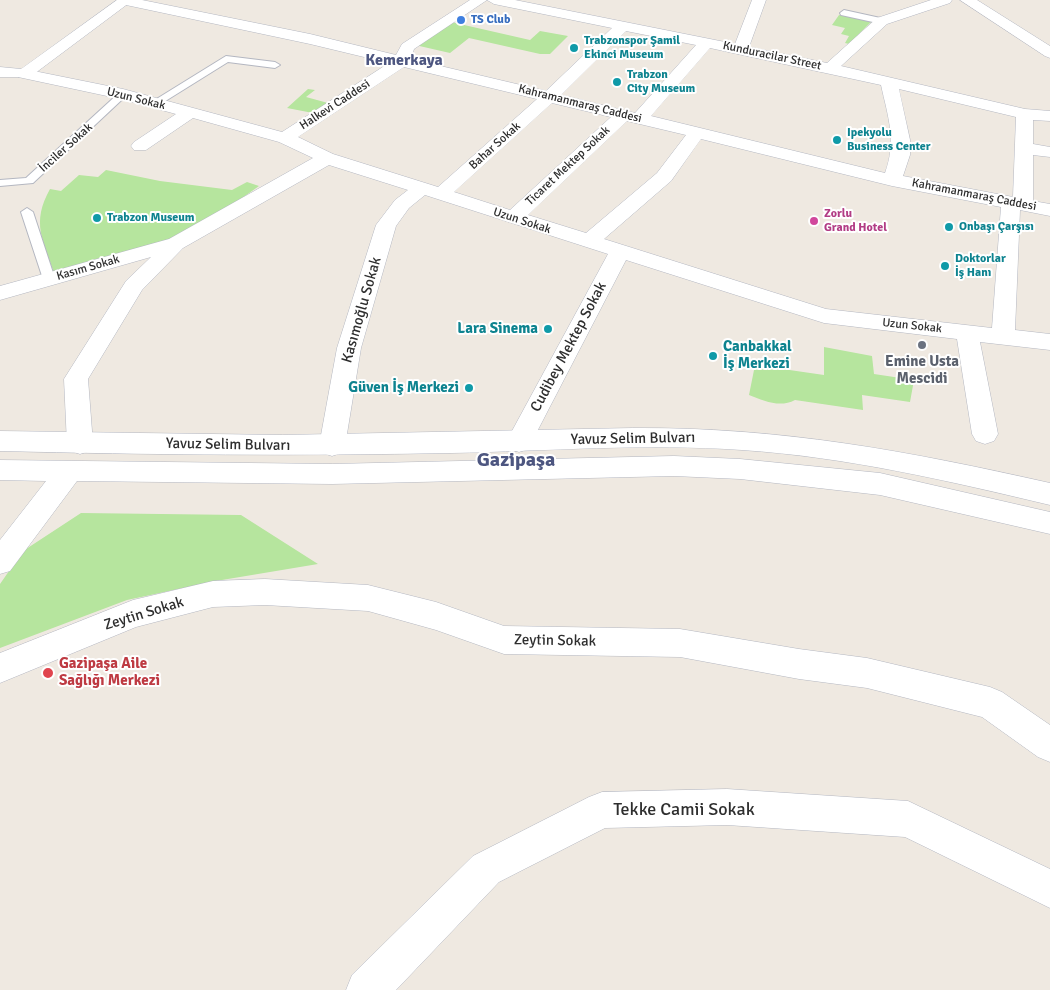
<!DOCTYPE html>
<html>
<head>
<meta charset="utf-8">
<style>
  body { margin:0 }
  canvas { display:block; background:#efe9e1 }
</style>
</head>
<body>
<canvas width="1050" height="990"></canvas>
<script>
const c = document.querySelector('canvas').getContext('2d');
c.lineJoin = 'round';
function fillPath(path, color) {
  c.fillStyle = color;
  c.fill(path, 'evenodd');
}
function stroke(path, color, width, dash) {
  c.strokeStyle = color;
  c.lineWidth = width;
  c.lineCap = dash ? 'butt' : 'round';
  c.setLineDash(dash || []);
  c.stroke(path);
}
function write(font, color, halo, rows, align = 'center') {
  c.font = font + ' Signika,sans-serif';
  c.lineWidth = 4;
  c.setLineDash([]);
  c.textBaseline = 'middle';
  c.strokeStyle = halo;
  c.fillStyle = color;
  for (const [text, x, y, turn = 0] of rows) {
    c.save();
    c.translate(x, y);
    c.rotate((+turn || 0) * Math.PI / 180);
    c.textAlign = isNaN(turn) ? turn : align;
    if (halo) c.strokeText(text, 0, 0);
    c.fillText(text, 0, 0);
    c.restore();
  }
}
const green = new Path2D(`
  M839 15 872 21 849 44 845 43 849 36 841 34 845 28 832 25Z
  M451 22 530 40 540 31 568 36 550 54H540L469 38 450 53 415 45Z
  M308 89 315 90 306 97 328 103 313 113 287 108Z
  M106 170 160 181 232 190 247 182 259 186 228 208 165 242 54 273C43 240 31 223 50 189L61 191 79 175 98 177Z
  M824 347 872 356 874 374 914 380 910 402 862 395 863 410 795 400C780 408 764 401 749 395L755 365 824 375Z
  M81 513 241 515 318 564 216 581 127 600 0 648V584L23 551Z`);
const lane = new Path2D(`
  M844 10 885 19 886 21 882 24 841 15 840 13Z
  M226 56 275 62 280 65 275 68 228 62 159 105 150 103Z
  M120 92 128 94 33 183 0 186V180L26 178Z
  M27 208 33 212 55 279 54 282 49 283 43 279 21 212Z`);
const street = new Path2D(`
  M120 0H142L310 34 396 55 402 44 470 0H487L414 49 411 59 546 91 612 28 494 4 487 0H515L735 44 752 0H766L749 47 827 63 877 18 931 0H952L950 3 887 24 841 66 1025 109 1050 111V121L1033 120V144L1050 147V157L1033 155V201L1050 204V216L1020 210 1015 330 1050 334V350L980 342 998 434 994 441 985 444 976 441 972 434 957 339 824 323 626 260 528 449 519 452 510 449 506 442 608 254 425 195 409 208 396 226 361 348 345 446 341 453 332 456 323 453 319 446 337 348 376 225 395 200 408 190 329 165 183 248 142 290 88 379 93 444 89 451 80 454 71 451 67 444 64 379 126 281 151 257 0 300V286L169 239 313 158 279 142 193 118 146 150H134L131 146 134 142 176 114 121 99 18 77 16 74 18 71 24 69 123 89 282 132 389 63 310 44 126 5 121 4ZM626 31 696 45 635 113 561 95ZM710 48 881 85C888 117 897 141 885 173L651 116ZM404 67 537 99 438 187 333 154 298 137ZM899 89 1016 117 1013 197 903 176 910 155V140ZM552 103 611 117 510 210 454 192ZM627 121 686 135 657 173 586 233 528 215ZM701 139 892 186 1001 207 992 328 826 309 604 239 671 181Z
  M960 0H977L1050 46V58L1045 56Z
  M265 579 368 585 436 602 504 626 680 629 799 649 867 658 990 687 1002 692 1050 725V762L1038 757 982 717 867 688 799 679 680 657 504 654 436 630 368 611 265 605 213 607 136 627 0 683V653L133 600 213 581Z
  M727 789 908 801 1050 869V908L905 837 727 825 605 828 499 882 396 990H346L352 975 473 856 589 797 602 792Z`);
const secondary = new Path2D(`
  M117 0H133L30 77H0V67L21 69Z
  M633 428C780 427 908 451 1050 483V505C949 481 847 457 742 450 645 443 548 451 451 453 301 456 150 455 0 451V431L282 435Z
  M674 456 740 459 880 473 1050 512V534L880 495 740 479 674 476 332 484 77 481 10 571 0 574V540L46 481 0 480V460L332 464Z`);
const markers = [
  [461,20,5,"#3f7fe0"],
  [574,48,5,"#0f9aa8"],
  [617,82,5,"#0f9aa8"],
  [837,140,5,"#0f9aa8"],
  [97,218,5,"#0f9aa8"],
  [814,221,5,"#d1479c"],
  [949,227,5,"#0f9aa8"],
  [945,266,5,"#0f9aa8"],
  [548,329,5,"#0f9aa8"],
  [922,345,5,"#6b7280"],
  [713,356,5,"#0f9aa8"],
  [469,388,5,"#0f9aa8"],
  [48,673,6,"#e0444e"]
];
const farShopnames = [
  ["TS Club",471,20]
];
const farCulturenames = [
  ["Trabzonspor Şamil",584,41],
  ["Ekinci Museum",584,55],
  ["Trabzon",627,75],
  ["City Museum",627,89],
  ["Ipekyolu",847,133],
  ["Business Center",847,147],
  ["Trabzon Museum",107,218],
  ["Onbaşı Çarşısı",959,227],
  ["Doktorlar",955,259],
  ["İş Hanı",955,273]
];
const farStreetnames = [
  ["Kunduracilar Street",772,56,12],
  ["Uzun Sokak",136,99,14],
  ["Kahramanmaraş Caddesi",580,104,14],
  ["Halkevi Caddesi",335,105,-33],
  ["Bahar Sokak",495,146,-42],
  ["İnciler Sokak",66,148,-42],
  ["Ticaret Mektep Sokak",568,166,-43],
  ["Kahramanmaraş Caddesi",974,195,11],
  ["Uzun Sokak",522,221,18],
  ["Kasım Sokak",88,268,-16],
  ["Uzun Sokak",912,326,6]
];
const farHotelnames = [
  ["Zorlu",824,214],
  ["Grand Hotel",824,228]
];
const streetNames = [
  ["Kasımoğlu Sokak",362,310,-74],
  ["Cudibey Mektep Sokak",569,347,-62],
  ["Yavuz Selim Bulvarı",633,439,-1],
  ["Yavuz Selim Bulvarı",228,445,1],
  ["Zeytin Sokak",144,614,-17],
  ["Zeytin Sokak",555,641,1]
];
const cultureNames = [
  ["Lara Sinema",538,329],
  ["Canbakkal",723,347,"left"],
  ["İş Merkezi",723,364,"left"],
  ["Güven İş Merkezi",459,388]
];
const worshipNames = [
  ["Emine Usta",922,362],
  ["Mescidi",922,379]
];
const healthNames = [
  ["Gazipaşa Aile",59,664],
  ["Sağlığı Merkezi",59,681]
];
const farDistrictnames = [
  ["Kemerkaya",404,61]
];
const nearStreetnames = [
  ["Tekke Camii Sokak",684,810]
];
const districtNames = [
  ["Gazipaşa",516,461]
];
fillPath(green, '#b6e59e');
stroke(lane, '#b4b7c1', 2);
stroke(street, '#b4b7c1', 1);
stroke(secondary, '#b4b7c1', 1);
fillPath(lane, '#fff');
fillPath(street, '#fff');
fillPath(secondary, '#fff');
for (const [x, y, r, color] of markers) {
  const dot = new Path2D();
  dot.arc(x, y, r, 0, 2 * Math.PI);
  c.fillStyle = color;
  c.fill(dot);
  stroke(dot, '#fff', 2);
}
write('bold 12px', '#366cbe', '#fff', farShopnames, 'left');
write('bold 12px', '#0d838f', '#fff', farCulturenames, 'left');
write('12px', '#2e2e2e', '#fff', farStreetnames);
write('bold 12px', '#b23c85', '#fff', farHotelnames, 'left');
write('15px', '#2e2e2e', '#fff', streetNames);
write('bold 15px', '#0d838f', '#fff', cultureNames, 'right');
write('bold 15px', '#5b616d', '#fff', worshipNames);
write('bold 15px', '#be3a42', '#fff', healthNames, 'left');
write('bold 16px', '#4d5680', '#fff', farDistrictnames);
write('18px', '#2e2e2e', '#fff', nearStreetnames);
write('bold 20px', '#4d5680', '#fff', districtNames);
</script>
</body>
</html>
